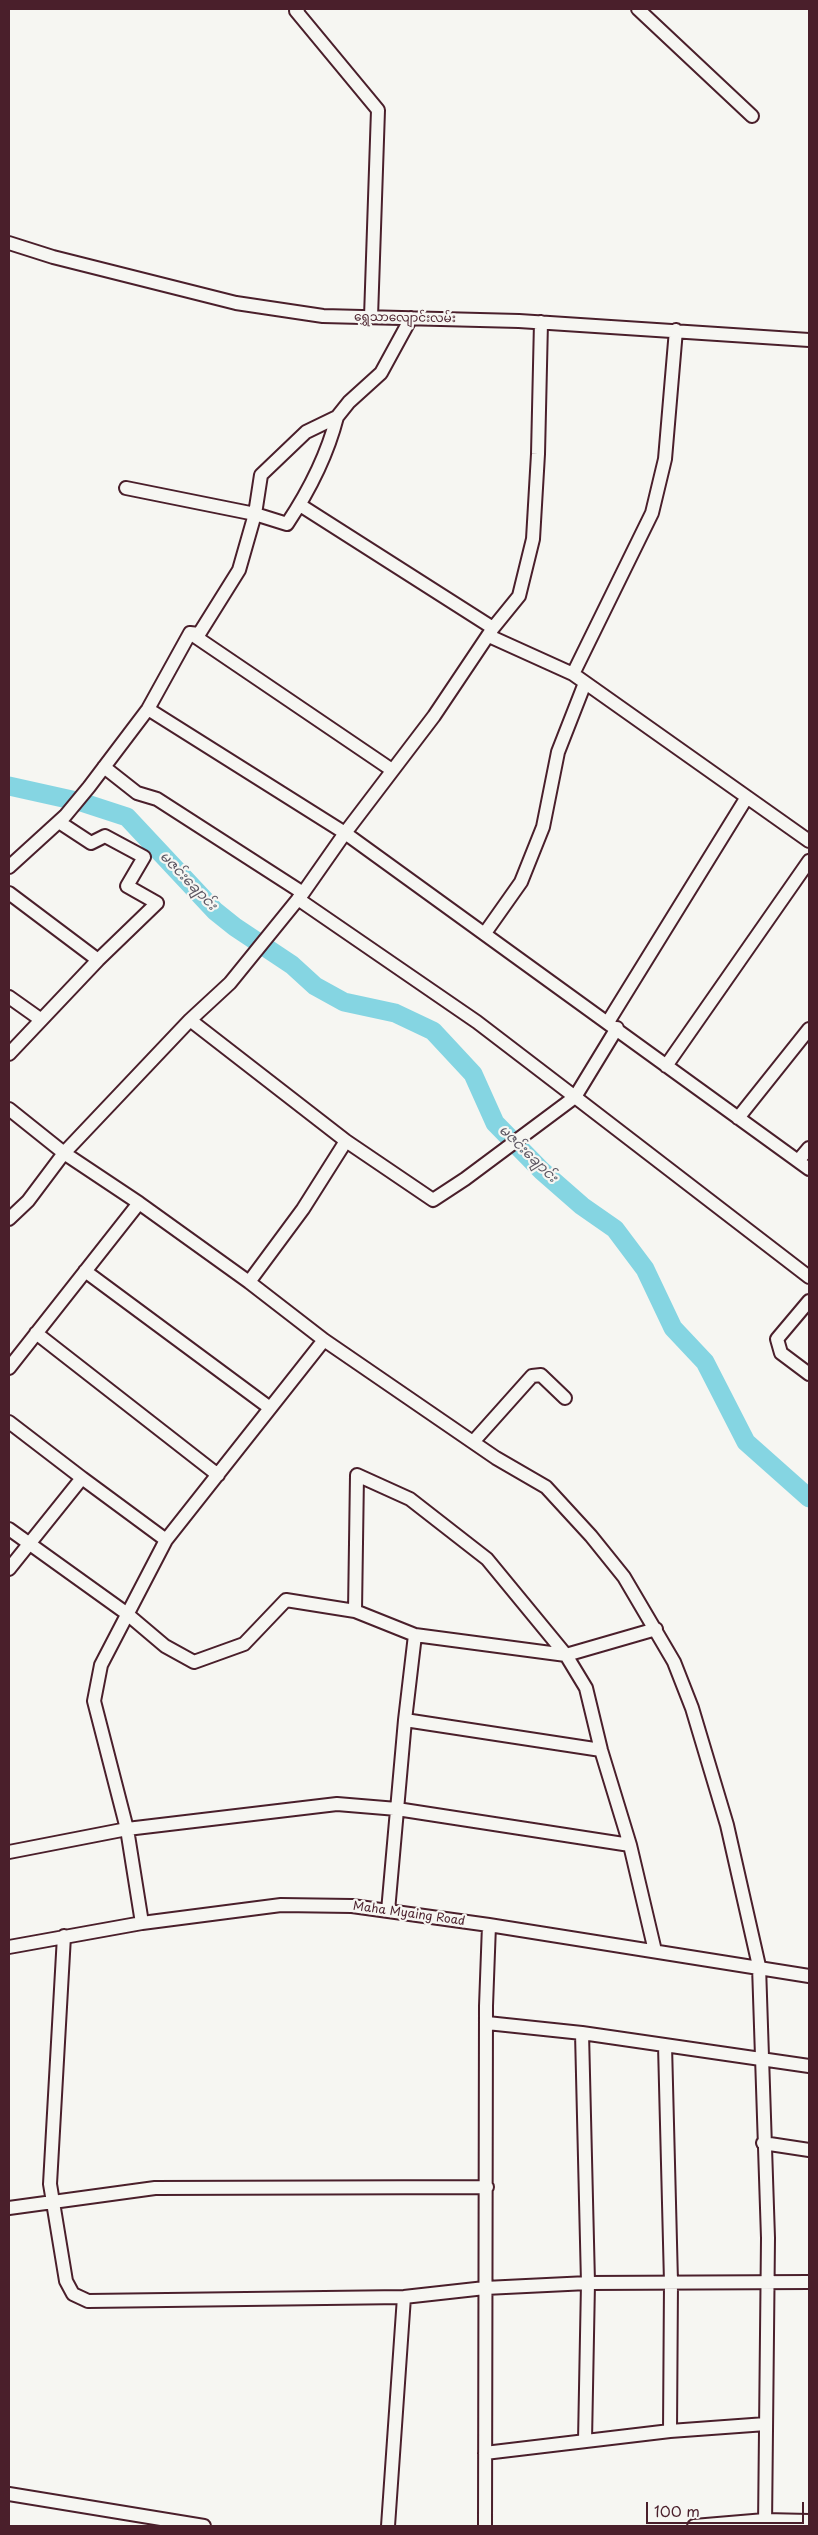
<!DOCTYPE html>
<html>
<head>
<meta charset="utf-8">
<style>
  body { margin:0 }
  #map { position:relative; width:818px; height:2535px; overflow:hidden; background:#f6f6f2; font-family:"Playpen Sans",sans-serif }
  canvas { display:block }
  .frame { position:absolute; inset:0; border:10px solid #4a1f2b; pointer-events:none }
  .scale { position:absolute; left:646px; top:2502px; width:158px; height:22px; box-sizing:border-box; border:2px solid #4a1f2b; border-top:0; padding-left:6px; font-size:15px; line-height:18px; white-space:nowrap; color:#4a1f2b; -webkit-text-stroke:4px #f6f6f2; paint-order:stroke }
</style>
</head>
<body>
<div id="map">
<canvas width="818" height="2535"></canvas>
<div class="frame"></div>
<div class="scale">100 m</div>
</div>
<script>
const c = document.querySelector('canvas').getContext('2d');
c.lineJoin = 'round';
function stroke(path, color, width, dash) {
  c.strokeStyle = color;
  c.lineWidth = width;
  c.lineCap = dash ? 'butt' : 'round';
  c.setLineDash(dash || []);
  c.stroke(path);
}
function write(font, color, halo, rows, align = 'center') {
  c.font = font + ' "Playpen Sans","Noto Sans Myanmar",sans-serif';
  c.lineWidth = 4.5;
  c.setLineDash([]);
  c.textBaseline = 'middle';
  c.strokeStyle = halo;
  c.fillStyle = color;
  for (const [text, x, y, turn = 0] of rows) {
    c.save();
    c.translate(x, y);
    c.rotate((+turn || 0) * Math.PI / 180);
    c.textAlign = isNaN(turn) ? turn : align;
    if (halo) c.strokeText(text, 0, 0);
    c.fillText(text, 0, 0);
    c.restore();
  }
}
const river = new Path2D(`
  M9 786 81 802 127 817 215 911 235 927 292 965 315 986 344 1002 395 1013 433 1031 473 1074 495 1123 542 1171 582 1206 615 1229 645 1269 673 1328 705 1362 746 1442 809 1498`);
const minor = new Path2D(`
  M298 9 296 11 378 110 371 317
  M638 9 752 116
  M9 243 53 257 236 303 323 316 519 321 809 340
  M126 488 255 514 287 524C309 491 327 456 337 417
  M300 505 493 628
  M190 633 392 770
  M489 636 573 674 809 841
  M573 674 652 513 665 459 676 330
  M148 709 345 833 809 1169
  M104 767 137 793 157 799 303 893
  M59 822 91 843 105 836 144 857 127 886 157 903 98 960
  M9 867 65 816 89 787 148 709 190 633 199 634 239 570 255 514 261 475 306 432 337 417 349 402 381 373 411 318
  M9 893 98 960 9 1054
  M298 899 477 1022 575 1097 617 1028
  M485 933 521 882 543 827 558 752 585 683
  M9 997 40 1019
  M190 1020 346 1141 433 1200 465 1179 575 1097 809 1277
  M608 1022 747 797
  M666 1066 809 861
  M9 1109 64 1153 139 1203 249 1282 324 1340 496 1458 546 1487 591 1536 624 1577 674 1662 692 1708 727 1825 759 1966 768 2238 765 2526
  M738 1118 809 1029
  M798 1161 809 1148
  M9 1219 28 1201 64 1153 190 1020 230 983 303 893 345 833 434 716 493 628 519 596 533 539 538 454 541 322
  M85 1271 270 1408
  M249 1282 303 1209 346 1141
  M809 1301 777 1339 781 1353 809 1374
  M36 1333 218 1475
  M9 1368 139 1203
  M9 1422 82 1478
  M473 1442 532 1376 541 1375 565 1398
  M9 1529 126 1613 165 1646 194 1662 244 1644 286 1600 355 1611 415 1635 566 1655 656 1629
  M9 1569 82 1478 166 1540 324 1340
  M355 1611 357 1475 410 1499 487 1559 566 1655 586 1688 601 1750 630 1845 655 1951
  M405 1720 601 1750
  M9 1852 127 1829 337 1804 397 1809 630 1845
  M388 1911 405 1720 415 1635
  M142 1923 127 1829 94 1701 101 1665 166 1540
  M64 1936 50 2184 66 2281 73 2294 88 2301 404 2297 485 2288 588 2283 809 2282
  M9 1947 142 1923 281 1905 352 1906 489 1925 809 1976
  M487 2023 582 2033 809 2066
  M582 2033 588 2283 585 2441
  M665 2045 671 2282 670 2431 766 2424
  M763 2143 809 2150
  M9 2208 155 2188 487 2187
  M485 2453 670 2431
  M9 2494 204 2526
  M388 2526 404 2297
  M485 2526 486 2006 489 1925
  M694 2526 765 2520 809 2521`);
const streetNames = [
  ["ရွှေသာလျောင်းလမ်း",405,318,1],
  ["Maha Myaing Road",409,1914,8]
];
const waterNames = [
  ["မဇင်းချောင်း",188,881,46],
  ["မဇင်းချောင်း",528,1154,44]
];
stroke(river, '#85d5e2', 19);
stroke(minor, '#4a1f2b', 16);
stroke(minor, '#f6f6f2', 12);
write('12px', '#4a1f2b', '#f6f6f2', streetNames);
write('italic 14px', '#5c5662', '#f6f6f2', waterNames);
</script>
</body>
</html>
